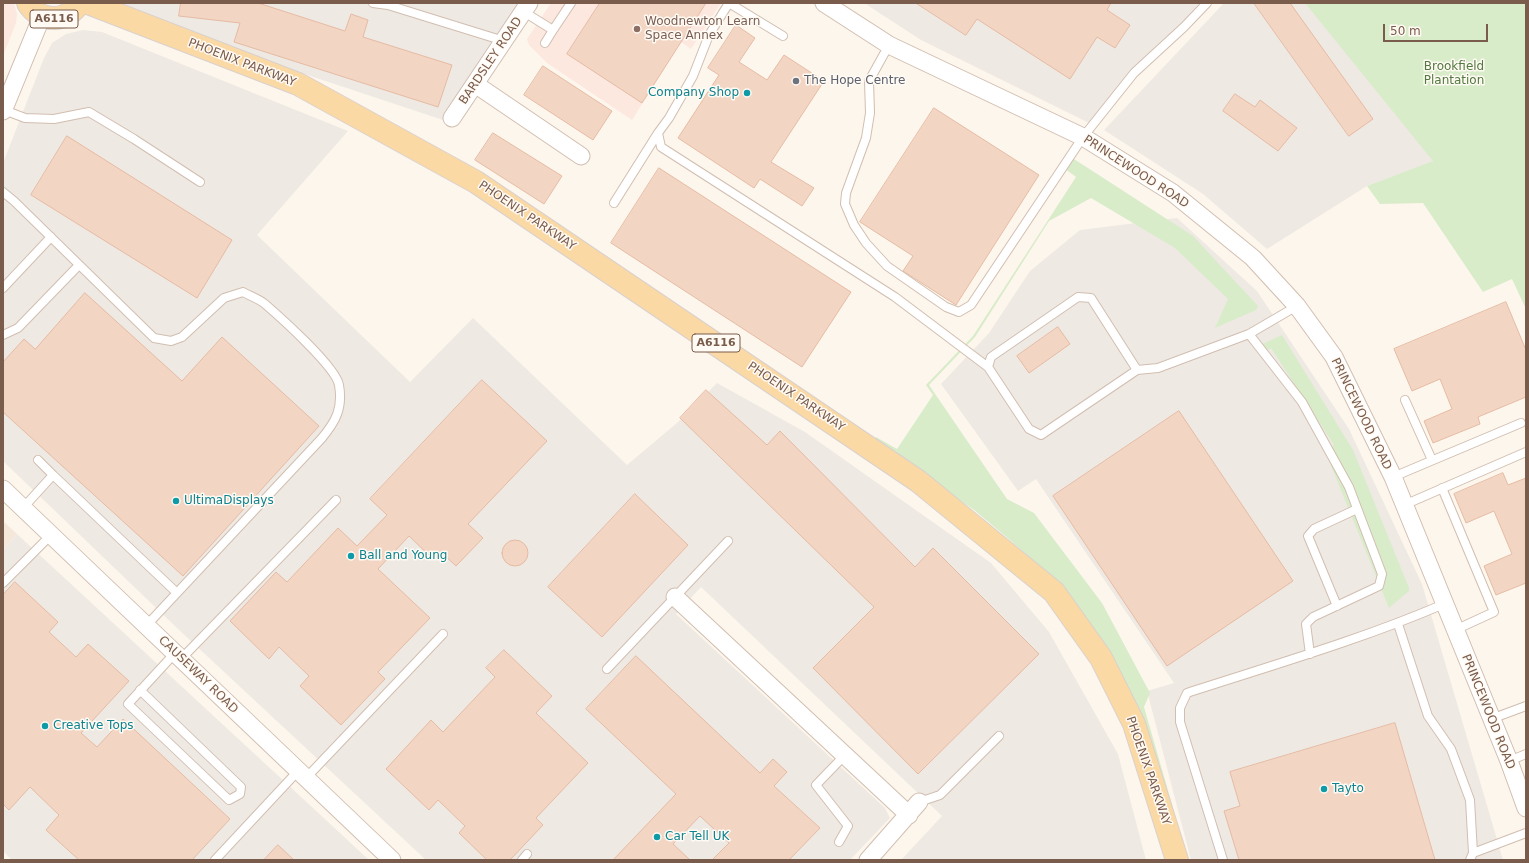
<!DOCTYPE html>
<html>
<head>
<meta charset="utf-8">
<style>
  body { margin:0 }
  #map { position:relative; width:1529px; height:863px; overflow:hidden; background:#fdf6ec; font-family:"DejaVu Sans",sans-serif }
  canvas { display:block }
  .frame { position:absolute; inset:0; border:4px solid #7a5c4d; pointer-events:none }
  .scale { position:absolute; left:1383px; top:24px; width:105px; height:18px; box-sizing:border-box; border:2px solid #7a5c4d; border-top:0; padding-left:5px; font-size:12px; line-height:14px; white-space:nowrap; color:#7a5c4d; -webkit-text-stroke:3px #fffaf3; paint-order:stroke }
</style>
</head>
<body>
<div id="map">
<canvas width="1529" height="863"></canvas>
<div class="frame"></div>
<div class="scale">50 m</div>
</div>
<script>
const c = document.querySelector('canvas').getContext('2d');
c.lineJoin = 'round';
function fillPath(path, color) {
  c.fillStyle = color;
  c.fill(path, 'evenodd');
}
function stroke(path, color, width, dash) {
  c.strokeStyle = color;
  c.lineWidth = width;
  c.lineCap = dash ? 'butt' : 'round';
  c.setLineDash(dash || []);
  c.stroke(path);
}
function write(font, color, halo, rows, align = 'center') {
  c.font = font + ' "DejaVu Sans",sans-serif';
  c.lineWidth = 3;
  c.setLineDash([]);
  c.textBaseline = 'middle';
  c.strokeStyle = halo;
  c.fillStyle = color;
  for (const [text, x, y, turn = 0] of rows) {
    c.save();
    c.translate(x, y);
    c.rotate((+turn || 0) * Math.PI / 180);
    c.textAlign = isNaN(turn) ? turn : align;
    if (halo) c.strokeText(text, 0, 0);
    c.fillText(text, 0, 0);
    c.restore();
  }
}
const residential = new Path2D(`
  M3 521 17 534 3 550Z`);
const commercial = new Path2D(`
  M3 3H14L17 14 16 23 3 56Z
  M551 3H721L691 49 681 42 632 120 547 63 529 45 527 39Z`);
const industrial = new Path2D(`
  M119 3H519L443 120 223 47Z
  M864 3H1200L1185 21 1133 68 1089 123 921 40Z
  M1224 3H1311L1434 161 1367 186 1267 249 1203 194 1104 130Z
  M83 30 102 32 348 131 257 235 410 382 473 318 627 465 678 422 717 383 805 432 991 563 1049 632 1118 754 1146 860H901L942 816 701 587 676 614 885 808 890 818 850 860H426L178 629 3 461V163L44 58 52 43 66 34Z
  M1177 218 1257 291 1349 429 1422 584 1503 860H1191L1147 691 1174 683 1036 479 1018 491 941 384 989 333 1030 271 1080 230Z
  M17 534 299 795 369 860H12L3 851V550Z`);
const green = new Path2D(`
  M1305 3H1526V309L1512 279 1483 292 1423 203 1380 204 1367 186 1433 161Z
  M1074 159 1193 236 1258 306 1256 310 1215 328 1228 299 1175 248 1091 198 1049 221 975 337 929 385 1007 499 1034 513 1102 603 1150 693 1144 707 1188 860H1179L1154 771 1047 573 1010 540 974 510 875 441 876 437 897 449 933 395 926 385 973 336 1076 177 1064 168 1067 163Z
  M1282 335 1353 450 1409 588V591L1389 608 1325 451 1334 445 1271 348 1263 354 1260 345Z`);
const building = new Path2D(`
  M181 3H258L345 31 351 14 368 20 363 37 452 65 438 107 234 42 240 23 179 16Z
  M600 3H706L642 103 567 54Z
  M916 3H1111L1107 10 1130 25 1115 48 1097 37 1070 79 977 19 966 35Z
  M1254 3H1290L1373 119 1349 136Z
  M736 25 755 38 739 62 767 80 784 55 824 81 771 162 814 188 802 206 760 179 754 188 678 138 719 75 708 68Z
  M543 66 612 111 593 140 524 95Z
  M1235 94 1255 107 1260 100 1297 128 1278 151 1223 111Z
  M934 108 1039 175 956 305 903 271 913 256 860 222Z
  M493 133 562 176 544 204 475 160Z
  M67 136 232 240 197 298 31 195Z
  M659 168 851 292 802 367 611 243Z
  M85 293 182 381 222 337 319 426 183 576 3 412V362L24 339 35 349Z
  M1506 302 1526 350V397L1478 417 1480 424 1433 443 1424 421 1452 409 1440 379 1412 391 1394 349Z
  M1058 327 1070 344 1029 373 1017 356Z
  M482 380 547 441 468 524 483 538 456 566 441 552 434 560 409 536 378 569 430 618 378 672 385 679 341 725 300 686 309 676 279 647 269 659 230 621 276 572 287 582 338 528 357 546 387 515 370 499Z
  M706 390 767 445 780 431 915 567 933 548 1039 654 918 774 813 668 874 607 680 418Z
  M1179 411 1293 581 1167 666 1053 496Z
  M1503 473 1508 485 1526 478V583L1496 595 1484 566 1512 554 1494 511 1466 523 1454 494Z
  M635 494 688 545 602 637 548 587Z
  M502 553a13 13 0 1 1 26 0a13 13 0 1 1-26 0Z
  M15 582 58 622 49 632 76 657 88 644 129 681 81 733 97 747 123 719 230 819 192 860H79L46 830 59 815 30 787 9 810 3 804V595Z
  M504 650 552 696 536 713 588 763 536 818 543 825 510 860H487L459 833 465 826 438 800 429 810 386 769 431 720 443 732 495 677 486 668Z
  M636 656 760 773 773 759 787 772 774 786 820 828 789 860H712L729 843 700 816 673 844 690 860H613L676 794 586 709Z
  M1395 723 1435 860H1239L1224 811 1240 806 1230 772Z
  M278 845 294 860H264Z`);
const service = new Path2D(`
  M373 3 388 5 504 41
  M729 3 709 35 693 76 669 118 658 133 661 147 895 297 988 367
  M729 3 783 36
  M524 12 553 30 571 3
  M545 43 553 30
  M889 45 869 81 870 113 866 138 846 193 845 204 854 225 866 243 887 266 946 307 959 312 971 305 1083 137 1134 73 1184 27 1207 3
  M4 110 25 118 54 119 89 112 134 139 200 182
  M3 192 14 201 154 338 171 341 182 337 224 298 243 292C250 296 259 299 265 304 280 317 336 367 339 385 343 408 336 421 322 438L146 626
  M614 203 658 133
  M3 288 51 237
  M1249 334 1302 402 1349 487 1382 574 1379 586 1313 617 1306 624 1310 654
  M3 335 18 328 79 265
  M1137 370 1091 298 1078 297 991 357 988 367 1029 429 1041 435 1137 370 1158 368 1249 334 1297 306
  M1405 400 1432 460
  M38 460 53 475
  M1393 477 1521 423
  M1442 488 1494 612 1455 630
  M1404 505 1526 452
  M23 508 53 475 177 593
  M3 583 51 535
  M1337 606 1308 536 1314 529 1357 509
  M1398 624 1428 716 1451 749 1470 800 1473 853 1470 860
  M181 659 336 500
  M607 669 728 541
  M140 690 241 787 240 794 229 800 128 704 175 653
  M1491 719 1526 706
  M1509 761 1526 754
  M306 778 443 634
  M919 802 940 795 999 736
  M839 842 848 826 816 785 844 756
  M1473 853 1526 833
  M215 860 298 771
  M522 860 527 854
  M1223 860 1180 722V708L1187 693C1273 665 1360 640 1444 604`);
const minor = new Path2D(`
  M824 3 889 45 1083 137 1173 193 1253 258 1297 306 1334 357 1393 477 1509 761 1526 808
  M475 84 581 156
  M3 111 42 16
  M452 118 529 3
  M3 489 392 860
  M675 597 909 815
  M868 860 919 802`);
const primary = new Path2D(`
  M28 3C40 23 67 23 79 3
  M88 3 298 84 476 182 918 481 1054 592 1101 658 1134 724 1177 860`);
const markers = [
  [637,29,4,"#8d6e63"],
  [796,81,4,"#6b7280"],
  [747,93,4,"#0f9aa8"],
  [176,501,4,"#0f9aa8"],
  [351,556,4,"#0f9aa8"],
  [45,726,4,"#0f9aa8"],
  [1324,789,4,"#0f9aa8"],
  [657,837,4,"#0f9aa8"]
];
const shields = [
  [54,19,48],
  [716,343,48]
];
const shieldNames = [
  ["A6116",54,19],
  ["A6116",716,343]
];
const educationNames = [
  ["Woodnewton Learn",645,22],
  ["Space Annex",645,36]
];
const streetNames = [
  ["BARDSLEY ROAD",491,61,-56],
  ["PHOENIX PARKWAY",242,63,21],
  ["PRINCEWOOD ROAD",1136,172,33],
  ["PHOENIX PARKWAY",527,216,34],
  ["PHOENIX PARKWAY",796,397,34],
  ["PRINCEWOOD ROAD",1361,414,64],
  ["CAUSEWAY ROAD",198,675,44],
  ["PRINCEWOOD ROAD",1488,712,68],
  ["PHOENIX PARKWAY",1148,771,71]
];
const parkNames = [
  ["Brookfield",1454,67],
  ["Plantation",1454,81]
];
const worshipNames = [
  ["The Hope Centre",804,81]
];
const cultureNames = [
  ["Company Shop",739,93,"right"],
  ["UltimaDisplays",184,501],
  ["Ball and Young",359,556],
  ["Creative Tops",53,726],
  ["Tayto",1332,789],
  ["Car Tell UK",665,837]
];
fillPath(residential, '#f5e8da');
fillPath(commercial, '#fde8e0');
fillPath(industrial, '#efe9e4');
fillPath(green, '#d8ecc9');
fillPath(building, '#f3d5c3');
stroke(building, '#e6bba3', 1);
stroke(service, '#d1beb0', 10);
stroke(minor, '#d1beb0', 19);
stroke(primary, '#dad1cd', 24);
stroke(service, '#fff', 8);
stroke(minor, '#fff', 17);
stroke(primary, '#fbd9a5', 22);
for (const [x, y, r, color] of markers) {
  const dot = new Path2D();
  dot.arc(x, y, r, 0, 2 * Math.PI);
  c.fillStyle = color;
  c.fill(dot);
  stroke(dot, '#fffaf3', 1.5);
}
for (const [x, y, w] of shields) {
  const box = new Path2D();
  box.roundRect(x - w / 2, y - 9, w, 18, 3);
  c.fillStyle = '#fffaf3';
  c.fill(box);
  stroke(box, '#7a5c4d', 1);
}
write('bold 11px', '#7a5c4d', null, shieldNames);
write('12px', '#785e54', '#fffaf3', educationNames, 'left');
write('12px', '#7a5c4d', '#fffaf3', streetNames);
write('12px', '#537a41', '#fffaf3', parkNames);
write('12px', '#5b616d', '#fffaf3', worshipNames, 'left');
write('12px', '#0d838f', '#fffaf3', cultureNames, 'left');
</script>
</body>
</html>
